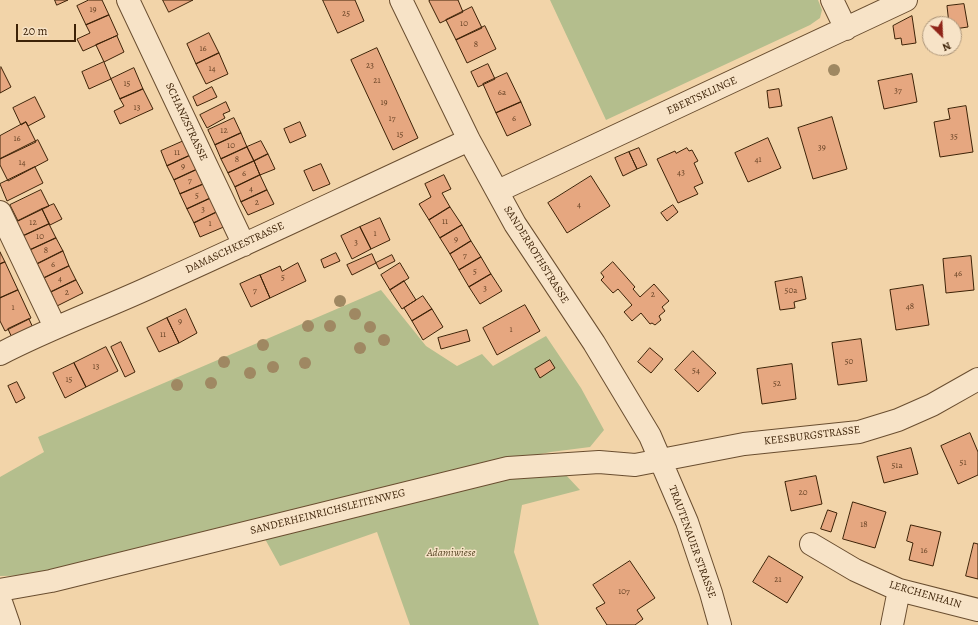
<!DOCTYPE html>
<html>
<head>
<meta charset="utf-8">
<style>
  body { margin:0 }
  #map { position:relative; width:978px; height:625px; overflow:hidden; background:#f2d4a9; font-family:Alegreya,serif }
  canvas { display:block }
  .north { position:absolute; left:922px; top:16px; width:40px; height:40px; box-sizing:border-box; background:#f7e3c7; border:1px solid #ad967a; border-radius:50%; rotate:156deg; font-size:11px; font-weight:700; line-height:16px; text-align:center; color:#3d2207 }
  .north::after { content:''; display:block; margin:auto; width:14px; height:18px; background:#8f2418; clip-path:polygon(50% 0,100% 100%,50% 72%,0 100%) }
  .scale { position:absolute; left:16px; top:24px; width:60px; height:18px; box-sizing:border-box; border:2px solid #3d2207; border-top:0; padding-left:5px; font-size:12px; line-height:14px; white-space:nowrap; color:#3d2207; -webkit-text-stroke:3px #f7e3c7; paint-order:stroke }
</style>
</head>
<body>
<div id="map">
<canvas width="978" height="625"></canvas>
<div class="north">N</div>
<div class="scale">20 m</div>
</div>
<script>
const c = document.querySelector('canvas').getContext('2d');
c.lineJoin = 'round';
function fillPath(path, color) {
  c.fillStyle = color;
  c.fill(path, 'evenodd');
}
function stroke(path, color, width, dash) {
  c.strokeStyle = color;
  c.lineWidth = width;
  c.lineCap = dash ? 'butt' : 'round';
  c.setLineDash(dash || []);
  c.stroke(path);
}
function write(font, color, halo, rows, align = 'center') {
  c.font = font + ' Alegreya,serif';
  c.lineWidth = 3;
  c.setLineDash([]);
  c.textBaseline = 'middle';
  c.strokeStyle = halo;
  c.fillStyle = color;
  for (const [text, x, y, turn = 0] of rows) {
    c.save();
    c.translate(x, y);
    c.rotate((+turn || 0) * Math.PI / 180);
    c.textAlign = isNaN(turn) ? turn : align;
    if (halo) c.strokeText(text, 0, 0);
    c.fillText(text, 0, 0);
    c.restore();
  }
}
const green = new Path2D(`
  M550 0H818L822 10 820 18 810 25 606 120Z
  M381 290 426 346 457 366 482 354 493 366 546 336 581 388 604 430 590 447 551 452 478 466 51 575 0 576V477L44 452 38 437Z
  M565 474 580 490 522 505 514 552 539 625H410L377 532 280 566 265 539 507 476Z`);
const building = new Path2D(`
  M55 0H68L57 5Z
  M89 0H102L109 15 86 25 77 6Z
  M163 0H193L169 12Z
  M323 0H355L364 21 338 33Z
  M431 0H458L463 12 440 23 429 1Z
  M964 4 968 27 954 29V24H949L947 6Z
  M472 7 482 28 456 40 446 20Z
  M109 15 118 35 83 51 77 39 90 33 86 25Z
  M912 16 916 43 902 45 901 38 895 39 893 26Z
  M485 26 496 49 467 63 456 40Z
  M209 33 219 53 196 64 187 44Z
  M117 36 124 52 104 62 96 45Z
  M377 48 418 138 393 150 351 60Z
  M219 53 228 74 206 84 196 64Z
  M104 62 111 79 89 89 82 72Z
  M488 64 495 79 478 87 471 72Z
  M1 67 11 87 0 93V68Z
  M134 68 143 89 120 99 111 79Z
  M507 73 521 102 496 113 483 84Z
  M912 74 917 102 884 109 878 81Z
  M212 87 217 97 197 106 193 97Z
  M143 89 153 109 120 124 114 111 124 106 120 99Z
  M779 89 782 106 769 108 767 91Z
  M35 97 45 117 28 126 26 122 21 125 13 108Z
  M226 102 230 111 223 114 225 118 207 128 200 115Z
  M521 102 531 125 507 136 496 113Z
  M966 106 973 152 940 157 934 122 950 119 948 109Z
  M832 117 847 169 813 179 798 128Z
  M234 118 241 133 215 145 208 130Z
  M26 122 36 142 0 159V136Z
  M300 122 306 136 290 143 284 129Z
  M241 133 247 147 221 159 215 145Z
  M768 138 781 168 748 182 735 153Z
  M38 140 48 160 8 181 0 165V159Z
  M186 140 193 154 167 166 161 151Z
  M261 141 268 154 254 161 247 147Z
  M247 147 254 161 228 173 221 159Z
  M639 148 647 165 637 169 629 152Z
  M687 148 689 151 692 150 698 161 694 163 703 183 694 187 698 194 678 203 657 159 675 151 676 153Z
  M629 152 637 169 623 176 615 158Z
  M193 154 200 168 174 180 167 166Z
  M268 154 275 169 260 175 254 161Z
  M254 161 260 175 235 187 228 173Z
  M321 164 330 184 313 191 304 171Z
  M35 167 43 183 7 201 0 184Z
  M200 168 206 183 180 194 174 180Z
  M260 175 267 190 241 202 235 187Z
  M444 175 451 189 442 193 450 207 429 220 419 204 431 197 425 184Z
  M591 176 610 206 567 233 548 203Z
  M206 183 213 197 187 209 180 194Z
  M41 190 49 206 18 221 10 205Z
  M267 190 274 204 248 215 241 202Z
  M213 197 219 211 194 223 187 209Z
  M54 204 62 219 50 225 42 209Z
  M673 205 678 212 667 221 661 213Z
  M450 207 462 225 440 238 429 220Z
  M42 209 49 224 23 236 16 222Z
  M219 211 226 226 200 237 194 223Z
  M380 218 390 240 371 249 360 227Z
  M49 224 56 238 30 250 23 236Z
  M462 225 471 241 450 254 440 238Z
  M360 227 371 249 352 259 341 236Z
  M56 238 63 251 37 264 30 250Z
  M471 241 481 257 459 270 450 254Z
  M63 251 69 266 44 278 37 264Z
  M0 252 5 262 0 264Z
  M336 253 340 261 324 268 321 260Z
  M372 254 376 263 352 275 347 265Z
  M392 255 395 261 379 269 376 263Z
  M971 256 974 290 946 293 943 259Z
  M481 257 491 274 469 287 459 270Z
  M5 262 18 290 0 298V264Z
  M613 262 635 287 633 289 640 297 654 284 669 301 662 307 665 311 659 316 661 320 655 325 652 323 650 324 641 313 632 321 624 312 632 305 618 289 613 293 601 280 604 277 601 273Z
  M298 263 306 281 270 298 260 275 280 266 282 271Z
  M400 263 409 278 390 290 381 275Z
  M69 266 76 280 51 292 44 278Z
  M491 274 502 291 480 304 469 287Z
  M260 275 270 298 251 307 240 284Z
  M802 277 806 299 794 302 795 308 780 310 775 282Z
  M76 280 83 293 57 306 51 292Z
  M404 281 416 300 402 309 390 290Z
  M923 285 929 325 896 330 890 290Z
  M18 290 31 318 5 331 0 321V298Z
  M423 296 432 309 412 321 404 308Z
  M525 305 540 331 497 355 483 328Z
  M186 309 197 333 179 343 167 318Z
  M432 309 443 327 423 340 412 321Z
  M167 318 179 343 159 352 147 328Z
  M29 319 34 330 13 340 8 329Z
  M467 330 470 341 441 349 438 338Z
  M861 339 867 381 838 385 832 343Z
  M121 342 135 372 125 377 111 347Z
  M106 347 118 371 86 387 74 363Z
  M650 348 663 359 651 373 638 362Z
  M693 351 716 373 698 392 675 370Z
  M550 360 555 368 540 378 535 369Z
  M74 363 86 387 65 398 53 373Z
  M792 364 796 399 762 404 757 369Z
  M17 382 25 398 16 403 8 386Z
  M970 433 978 452V475L958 484 941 446Z
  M911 448 918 474 884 483 877 457Z
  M816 476 822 504 791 511 785 482Z
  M853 502 886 512 875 548 843 539Z
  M828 510 837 513 831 532 821 529Z
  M911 525 941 532 933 566 909 560 913 543 907 541Z
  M974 543 978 544V579L966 576Z
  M769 556 803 577 787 603 753 582Z
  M630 561 655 598 637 610 643 619 635 625H607L596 608 605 603 593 585Z`);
const minor = new Path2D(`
  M128 0 244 245
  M401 0 469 140 515 224 594 343 650 436 687 522 711 593 720 625
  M832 0 846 29
  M498 191 906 0
  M0 212 55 327
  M0 354C50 328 103 309 155 285 260 238 364 188 469 140
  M811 544 855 570 899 590 978 610
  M0 590 51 581 508 468 599 462 635 465 744 444 859 432 898 420 932 405 978 379
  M0 599 9 625
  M892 625 899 590`);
const trees = [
  [834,70],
  [340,301],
  [355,314],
  [308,326],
  [330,326],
  [370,327],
  [384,340],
  [263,345],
  [360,348],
  [224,362],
  [305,363],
  [273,367],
  [250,373],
  [211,383],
  [177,385]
];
const numberNames = [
  ["19",93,10],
  ["25",346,14],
  ["10",464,24],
  ["8",476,45],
  ["16",203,49],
  ["23",370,66],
  ["14",212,69],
  ["21",377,81],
  ["15",127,84],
  ["37",898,91],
  ["6a",502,93],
  ["19",384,103],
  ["13",137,108],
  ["17",392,119],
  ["6",514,119],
  ["12",224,131],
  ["15",400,135],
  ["35",954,137],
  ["16",17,139],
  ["10",231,146],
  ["39",822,148],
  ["11",177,153],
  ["8",237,160],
  ["41",758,160],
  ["14",22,163],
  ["9",183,167],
  ["43",681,173],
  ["6",244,174],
  ["7",190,181],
  ["4",251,189],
  ["5",197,196],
  ["2",257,203],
  ["4",579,205],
  ["3",203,210],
  ["11",445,222],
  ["12",33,223],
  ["1",210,224],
  ["1",375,234],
  ["10",40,237],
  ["9",456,240],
  ["3",356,243],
  ["8",46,251],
  ["7",465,256],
  ["6",53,265],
  ["5",475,272],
  ["46",958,274],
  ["5",283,278],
  ["4",60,279],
  ["3",485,289],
  ["7",255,291],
  ["50a",791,291],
  ["2",67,293],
  ["2",653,295],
  ["48",910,307],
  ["1",13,308],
  ["9",180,322],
  ["1",511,330],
  ["11",163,335],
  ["50",849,362],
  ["13",96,367],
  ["54",696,371],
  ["15",69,380],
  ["52",777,384],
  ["51",963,463],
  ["51a",897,466],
  ["20",803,493],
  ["18",864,525],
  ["16",924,551],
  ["21",778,580],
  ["107",624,592]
];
const streetNames = [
  ["EBERTSKLINGE",702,96,-25],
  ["SCHANZSTRASSE",186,122,65],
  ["DAMASCHKESTRASSE",235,248,-25],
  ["SANDERROTHSTRASSE",536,255,58],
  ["KEESBURGSTRASSE",812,436,-7],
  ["SANDERHEINRICHSLEITENWEG",328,512,-14],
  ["TRAUTENAUER STRASSE",692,542,70],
  ["LERCHENHAIN",925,595,16]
];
const parkNames = [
  ["Adamiwiese",451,553]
];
fillPath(green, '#b4be8d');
fillPath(building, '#e6a780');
stroke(building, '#3d2207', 1);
stroke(minor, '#6a4e30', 24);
stroke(minor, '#f7e3c7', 22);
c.fillStyle = '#9f8862';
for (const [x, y] of trees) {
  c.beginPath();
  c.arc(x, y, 6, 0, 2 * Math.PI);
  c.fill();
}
write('9px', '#674325', null, numberNames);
write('11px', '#3d2207', '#f7e3c7', streetNames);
write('italic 11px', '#5b4928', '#f7e3c7', parkNames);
</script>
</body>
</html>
